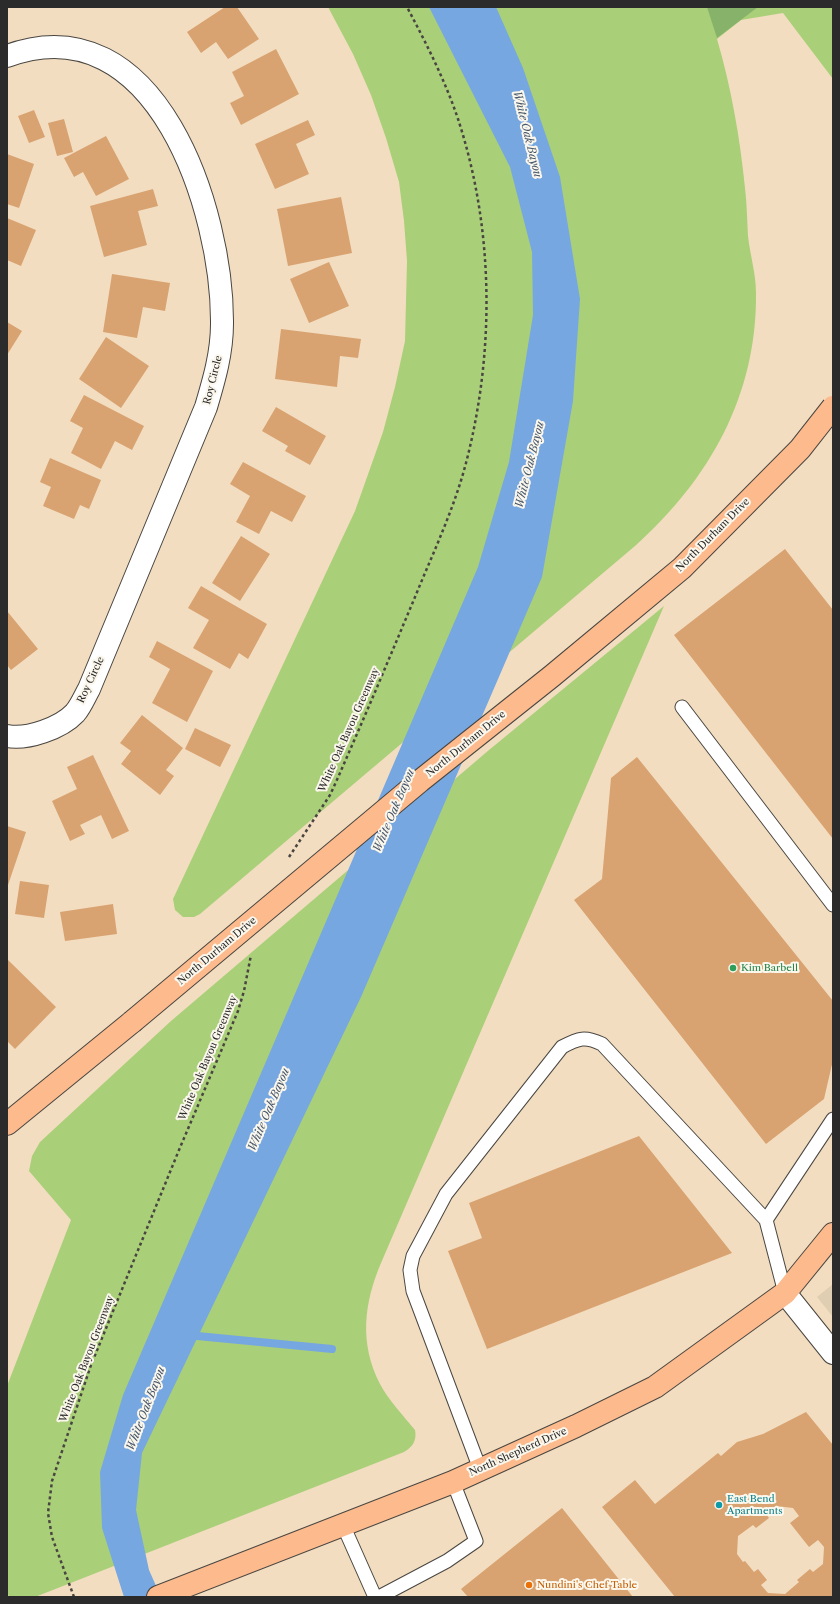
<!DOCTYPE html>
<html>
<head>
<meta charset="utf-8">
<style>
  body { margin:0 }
  #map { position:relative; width:840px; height:1604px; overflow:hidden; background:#f3ddc0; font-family:"Libre Caslon Text",serif }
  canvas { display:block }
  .frame { position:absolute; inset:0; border:8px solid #2b2b2b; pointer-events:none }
</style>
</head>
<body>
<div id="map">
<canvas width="840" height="1604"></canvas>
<div class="frame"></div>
</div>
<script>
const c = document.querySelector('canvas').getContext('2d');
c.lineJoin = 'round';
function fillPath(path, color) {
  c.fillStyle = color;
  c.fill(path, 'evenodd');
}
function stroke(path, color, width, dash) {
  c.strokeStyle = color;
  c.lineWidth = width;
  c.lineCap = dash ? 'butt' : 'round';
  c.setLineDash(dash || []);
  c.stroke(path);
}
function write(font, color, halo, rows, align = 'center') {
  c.font = font + ' "Libre Caslon Text",serif';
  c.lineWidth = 4;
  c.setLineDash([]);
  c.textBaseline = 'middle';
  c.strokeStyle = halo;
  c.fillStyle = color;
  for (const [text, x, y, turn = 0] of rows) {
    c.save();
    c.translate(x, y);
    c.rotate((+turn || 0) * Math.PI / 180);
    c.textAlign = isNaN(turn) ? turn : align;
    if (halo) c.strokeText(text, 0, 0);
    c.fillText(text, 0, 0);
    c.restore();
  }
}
const built = new Path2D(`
  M833 1284V1317L817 1297Z`);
const green = new Path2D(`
  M328 7H833V79L783 13 741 20 717 39C731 87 740 137 745 188 747 204 747 220 748 236 750 255 756 273 756 293 757 395 710 479 635 546L200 914 194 917H183L175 910 173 899 355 511 383 432 395 387 405 341 407 261 404 221 399 182 386 138 371 95 353 54Z
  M664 606 381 1263C364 1303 359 1343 380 1384 389 1401 403 1415 415 1430 417 1440 413 1447 404 1452L35 1597H9L7 1592V1386L71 1220 29 1171 32 1156 40 1142 171 1021 489 750Z`);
const forest = new Path2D(`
  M707 7H758L717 38Z`);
const water = new Path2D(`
  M429 7H496L523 68 560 177 580 299 573 401 542 577 361 997 142 1453 136 1510 149 1570 161 1597H124L102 1528 100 1472 123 1395 478 567 509 462 533 315 532 252 510 167Z`);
const stream = new Path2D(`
  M187 1335 332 1349`);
const building = new Path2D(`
  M225 7H237L259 39 228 59 216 42 201 53 187 32Z
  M276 49 299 94 241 125 230 103 244 96 232 72Z
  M34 110 45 137 29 143 18 116Z
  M64 119 73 152 57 156 48 123Z
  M308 120 315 135 296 144 309 174 275 189 255 144Z
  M106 136 129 179 96 196 83 172 74 177 64 158Z
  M7 154 34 164 19 208 7 204Z
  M153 189 158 206 138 211 147 245 104 257 90 206Z
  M341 197 352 253 288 266 277 209Z
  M7 218 36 230 21 266 7 260Z
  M329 262 349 306 309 323 290 279Z
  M112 274 170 283 165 311 143 307 137 338 103 332Z
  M7 322 22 331 7 355Z
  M281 329 361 339 358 358 340 356 337 387 275 379Z
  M106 337 149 366 121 408 79 379Z
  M84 395 144 426 132 450 115 441 101 469 71 453 83 428 70 421Z
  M276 407 326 436 310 465 285 451 288 446 262 431Z
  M50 458 101 480 89 509 80 505 74 519 43 506 51 487 40 482Z
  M243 462 306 496 292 522 271 511 259 534 236 522 250 496 230 484Z
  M241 536 270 554 240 601 212 583Z
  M785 549 833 610V839L674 635Z
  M201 586 267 624 248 659 239 653 230 669 193 648 209 620 188 608Z
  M7 611 38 649 11 670 7 665Z
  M157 641 213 671 187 722 152 703 170 669 149 657Z
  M142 715 183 748 166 770 174 776 160 795 121 764 131 751 120 743Z
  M195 728 231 745 220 767 185 749Z
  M93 755 129 831 112 839 101 815 80 825 85 834 70 841 52 801 77 789 67 767Z
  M637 757 833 1001V1060L824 1099 766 1144 574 900 602 879 611 778Z
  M7 826 26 832 7 888Z
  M20 881 49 885 44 918 15 914Z
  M113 904 117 934 65 941 60 912Z
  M7 959 56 1007 15 1049 7 1041Z
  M639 1136 732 1253 487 1349 448 1251 482 1238 469 1203Z
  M806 1412 833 1445V1597H675L602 1507 635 1480 655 1504 718 1453 721 1456 737 1442 763 1434ZM776 1506 793 1508 799 1516 790 1523 809 1547 818 1540 824 1547 823 1564 813 1572 810 1569 797 1580 799 1582 785 1594 768 1593 761 1585 767 1580 758 1569 754 1572 745 1561 743 1562 737 1554 738 1536 753 1525 756 1528 769 1518 766 1514Z
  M562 1508 633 1597H468L461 1589Z`);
const path = new Path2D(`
  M289 857 330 795 336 782C363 721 389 659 415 597 433 553 454 509 466 463 495 351 494 229 458 119 445 80 426 43 407 7
  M74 1597 52 1537 48 1513 52 1481 91 1365 179 1150 238 1011 244 991 251 955`);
const service = new Path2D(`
  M682 707 833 905
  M766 1220 785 1293
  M480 1469 413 1291 410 1270 413 1256 446 1194 562 1047C579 1038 585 1036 602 1044L766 1220 833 1119
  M343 1525 375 1597
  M379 1597 447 1561 476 1541 453 1482`);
const minor = new Path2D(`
  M7 56C157 1 223 212 222 324 222 353 214 380 206 407L89 689C85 696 81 706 75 713 61 728 27 740 7 736
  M785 1293 833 1353`);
const primary = new Path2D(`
  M7 1124 132 1022
  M158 1597 453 1482 576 1426 655 1387 785 1293 833 1234`);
const primaryBridge = new Path2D(`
  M132 1022 420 781 552 676 682 568 800 449 833 407`);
const markers = [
  [733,968,4,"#2e9e5b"],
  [719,1505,4,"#0f9aa8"],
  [529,1585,4,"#e8710a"]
];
const streetNames = [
  ["Roy Circle",213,380,-76],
  ["North Durham Drive",713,535,-45],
  ["Roy Circle",91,680,-65],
  ["White Oak Bayou Greenway",349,730,-66],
  ["North Durham Drive",466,744,-39],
  ["North Durham Drive",217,951,-40],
  ["White Oak Bayou Greenway",208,1058,-67],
  ["White Oak Bayou Greenway",87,1359,-69],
  ["North Shepherd Drive",518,1452,-24]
];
const leisureNames = [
  ["Kim Barbell",741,968]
];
const cultureNames = [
  ["East Bend",727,1499],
  ["Apartments",727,1511]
];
const foodNames = [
  ["Nundini's Chef Table",537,1585]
];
const waterNames = [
  ["White Oak Bayou",527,134,76],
  ["White Oak Bayou",530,465,-76],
  ["White Oak Bayou",394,811,-67],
  ["White Oak Bayou",269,1110,-67],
  ["White Oak Bayou",146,1409,-69]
];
fillPath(built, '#dfceb1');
fillPath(green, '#aacf79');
fillPath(forest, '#87b269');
fillPath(water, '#76a7e1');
stroke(stream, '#76a7e1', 8);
fillPath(building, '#d8a371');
stroke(service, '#494641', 15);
stroke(minor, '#494641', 24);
stroke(primary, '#494641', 24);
stroke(path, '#494641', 2.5, [3, 3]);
stroke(service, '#fff', 13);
stroke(minor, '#fff', 22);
stroke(primary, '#fcba8d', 22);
stroke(primaryBridge, '#494641', 24, []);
stroke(primaryBridge, '#fcba8d', 22);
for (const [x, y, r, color] of markers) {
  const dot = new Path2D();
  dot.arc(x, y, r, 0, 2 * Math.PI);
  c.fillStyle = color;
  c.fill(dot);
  stroke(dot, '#fbf7ec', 1.5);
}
write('10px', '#2b2b2b', '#fbf7ec', streetNames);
write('10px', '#27864d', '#fbf7ec', leisureNames, 'left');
write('10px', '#0d838f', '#fbf7ec', cultureNames, 'left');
write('10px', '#c56008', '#fbf7ec', foodNames, 'left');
write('italic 11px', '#45566b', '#fbf7ec', waterNames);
</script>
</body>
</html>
